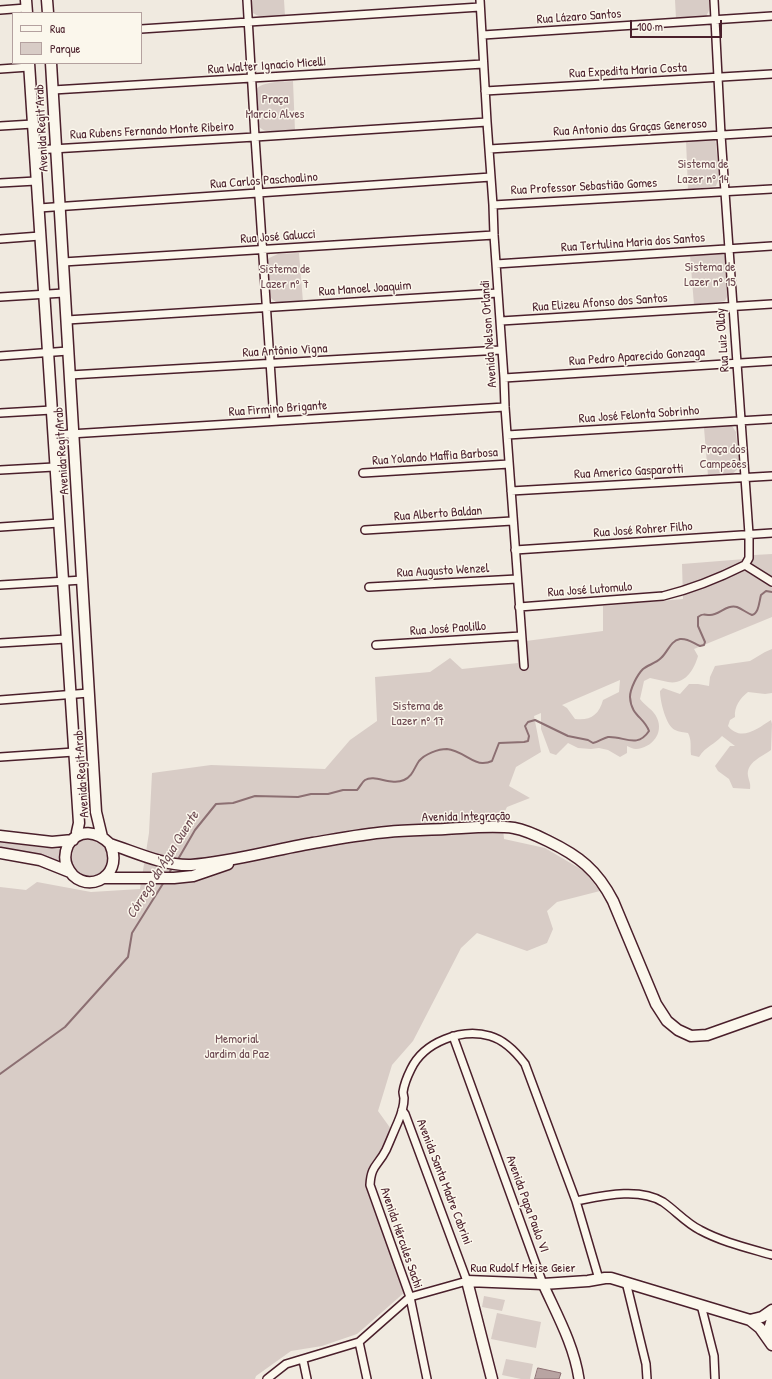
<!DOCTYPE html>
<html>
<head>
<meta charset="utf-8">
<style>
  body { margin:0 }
  #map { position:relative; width:772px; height:1379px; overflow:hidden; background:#f0eae0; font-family:"Patrick Hand",sans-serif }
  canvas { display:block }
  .legend { position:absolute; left:12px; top:12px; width:130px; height:52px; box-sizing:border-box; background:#fbf7ec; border:1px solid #b4a19f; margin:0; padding:5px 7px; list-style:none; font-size:12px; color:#4a1f2b }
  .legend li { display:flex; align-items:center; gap:8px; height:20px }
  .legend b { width:20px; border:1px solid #b4a19f }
  .scale { position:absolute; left:630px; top:20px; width:92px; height:18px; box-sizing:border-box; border:2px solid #4a1f2b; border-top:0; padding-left:5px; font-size:12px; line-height:14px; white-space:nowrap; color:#4a1f2b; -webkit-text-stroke:3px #fbf7ec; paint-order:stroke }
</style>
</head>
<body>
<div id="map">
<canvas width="772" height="1379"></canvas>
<ul class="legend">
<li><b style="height:5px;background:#fbf7ec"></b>Rua</li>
<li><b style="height:11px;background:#d8ccc6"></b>Parque</li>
</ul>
<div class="scale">100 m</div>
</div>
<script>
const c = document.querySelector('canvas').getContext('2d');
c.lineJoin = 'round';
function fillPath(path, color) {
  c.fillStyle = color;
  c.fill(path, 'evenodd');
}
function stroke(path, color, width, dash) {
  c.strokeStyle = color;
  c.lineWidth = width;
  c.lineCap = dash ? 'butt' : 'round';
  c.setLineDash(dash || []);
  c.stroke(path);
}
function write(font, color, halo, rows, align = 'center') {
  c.font = font + ' "Patrick Hand",sans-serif';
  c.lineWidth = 3;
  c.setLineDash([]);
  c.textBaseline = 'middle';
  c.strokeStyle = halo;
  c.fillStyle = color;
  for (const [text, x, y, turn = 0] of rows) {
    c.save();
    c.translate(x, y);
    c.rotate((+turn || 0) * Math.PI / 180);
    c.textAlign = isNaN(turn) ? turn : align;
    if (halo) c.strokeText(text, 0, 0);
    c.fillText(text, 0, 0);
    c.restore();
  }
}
const green = new Path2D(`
  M250 0H284L285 16C274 16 262 20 253 13Z
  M675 0H709C710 6 710 11 706 16L676 19Z
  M293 81 295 131C283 131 263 137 257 123 257 116 254 98 255 92 257 81 284 82 293 81Z
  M711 138 715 140 716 144 719 178 716 186 688 190 686 140Z
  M299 253 303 302C291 302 274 308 269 294L267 262 269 258 278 254Z
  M720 253 724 255 726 259 729 293 725 301 694 305 690 255Z
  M726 425 732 426 736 432 739 464 738 469 732 474 708 476 704 428Z
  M745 538H752L754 555 772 554V617L694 649 698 656C694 670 685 685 668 682 662 681 656 679 650 678L644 681 640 699C645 706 654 710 657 718 664 733 652 748 636 749 633 749 630 747 627 746V753L620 757 608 750 599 748 591 749 578 748 568 743 556 755 550 753 541 729V713L534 716 541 752 516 767 509 786 530 798 507 807 502 817 504 839 545 848 584 871 600 891 557 902 547 911 553 929 547 943 527 951 477 933 461 948 413 1041 392 1065 378 1111 391 1129 382 1151 370 1165 367 1181 371 1202 405 1292 357 1334 322 1346 291 1351 256 1376 255 1379H0V887L26 890 37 882 91 892 140 889 149 833 152 773 211 765 325 769 350 740 377 721 375 677 430 672 450 658 462 669 518 663 517 646 526 641 603 631V606L683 599 682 564 745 559ZM620 680 619 692 603 700C599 715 590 721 575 719L567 708 562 705Z
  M772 649V693L765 694 748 692C740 698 734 707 735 717L730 720 728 726C741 742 757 729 771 720L772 724 771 750C762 757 746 762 748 776 749 781 751 784 750 789L733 788 729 779 718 771 715 766 730 746H735L722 736C714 745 706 746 699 757L691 755C690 746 692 741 688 733 684 732 679 732 675 730 666 726 660 701 660 691L663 688 680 694 689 684H698L709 686 710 677 715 666 750 661 765 652Z
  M89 837 101 841 109 851 108 868 99 876 86 878 72 869C71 865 69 860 69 856 70 846 79 839 89 837Z
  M0 842 46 848 65 843 64 865 43 856 34 853 0 849Z
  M484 1296 505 1300 502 1311 482 1307Z
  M497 1313 541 1322 536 1348 491 1339Z
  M506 1359 533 1364 530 1379H521L502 1375Z`);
const water = new Path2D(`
  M538 1368 561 1373 559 1379H535Z`);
const stream = new Path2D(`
  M177 861 195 830 216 804 233 803 255 796 298 797 311 794H328L343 790H357C360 787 362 782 365 780 375 774 391 786 404 780 413 776 414 768 419 761 425 754 438 749 447 749 461 750 473 764 483 763 486 763 490 762 492 761L499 743 524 742 528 741 529 736 525 726 528 722 535 720 568 736 588 740 593 743C599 742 603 738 608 737 624 736 637 749 649 731 644 717 631 716 630 697 630 689 637 675 643 669 648 665 656 663 661 658 668 652 670 641 680 639 688 638 693 643 700 646L704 645 705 642 698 626V617C703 613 704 615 710 615 719 615 727 604 737 607 742 609 747 613 752 615 759 613 759 602 761 595L766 591 772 592
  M168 875 173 866
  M0 1074 65 1027 128 957 132 933 164 882`);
const minor = new Path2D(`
  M247 0 255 137 274 421
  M480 0 487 122 493 205 494 235 504 378 505 407 524 666
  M714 0 721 135 749 534V558L745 565
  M0 10 26 8
  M141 29 480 7
  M483 35 772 16
  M0 69 29 67
  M53 90 483 64
  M485 91 772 74
  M0 126 33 124
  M489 149 772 132
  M35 150 255 137 487 122
  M0 183 36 181
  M493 205 772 189
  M39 208 491 177
  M0 239 40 236
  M63 262 494 235
  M496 264 772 246
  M0 297 64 293
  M67 320 498 293
  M501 321 772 304
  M0 356 68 351
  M70 375 501 350
  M504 378 772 361
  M0 413 52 410
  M54 435 505 407
  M507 435 772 419
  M0 470 54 467
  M363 473 509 464
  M511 491 772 476
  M0 527 59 523
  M365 530 512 521
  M515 550 772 533
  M745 565 772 582
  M0 585 83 580
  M369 587 517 579
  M519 607 663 596C692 589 719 578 745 565
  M0 643 66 639
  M376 645 521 636
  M0 700 89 693
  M0 757 74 752
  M453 1036 543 1284
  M576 1201C602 1196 639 1187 663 1202 676 1211 686 1223 700 1230 722 1242 748 1248 772 1255
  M626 1282 646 1364 647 1379
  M701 1305 714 1356 715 1379
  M359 1342 367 1379
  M303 1360 307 1379
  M267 1379 286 1364 359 1342 410 1297 467 1281 405 1114 402 1110
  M427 1379 410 1297 370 1185C371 1165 378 1166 386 1150 390 1141 394 1131 398 1122 401 1115 404 1106 404 1098 404 1098 403 1093 403 1092 404 1085 408 1075 411 1069 424 1042 461 1028 490 1036 504 1040 516 1052 525 1064L576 1201 599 1279`);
const tertiary = new Path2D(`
  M543 1284C557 1315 574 1345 579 1379`);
const secondary = new Path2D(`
  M26 0 27 13
  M47 0 48 13
  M29 63 79 823 77 832 78 835
  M51 63 96 812 102 837
  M0 836 52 842 73 840
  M110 844C126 880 80 897 67 866 64 859 65 852 68 845 79 828 97 831 110 844 135 852 164 866 191 865 232 862 272 850 313 843 337 839 363 834 387 832 406 830 426 830 445 829 467 828 492 825 514 828 525 830 538 836 548 841 579 856 597 870 613 901L656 1004 667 1021 678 1030 691 1036 707 1035 772 1012
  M0 853 40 860 70 872
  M104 878H174L193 876 228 864
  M750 1320 762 1317 772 1310
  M768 1339V1333L772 1319
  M492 1379 467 1281 543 1284 588 1281 605 1278H611L750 1320 760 1328 772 1345`);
const streetNames = [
  ["Rua Lázaro Santos",579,17,-4],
  ["Rua Walter Ignacio Micelli",267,66,-4],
  ["Rua Expedita Maria Costa",628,71,-3],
  ["Avenida Regit Arab",42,128,-93],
  ["Rua Antonio das Graças Generoso",630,128,-3],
  ["Rua Rubens Fernando Monte Ribeiro",152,131,-3],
  ["Rua Carlos Paschoalino",264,181,-4],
  ["Rua Professor Sebastião Gomes",584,187,-3],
  ["Rua José Galucci",278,237,-4],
  ["Rua Tertulina Maria dos Santos",633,243,-4],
  ["Rua Manoel Joaquim",365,289,-4],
  ["Rua Elizeu Afonso dos Santos",600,303,-4],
  ["Avenida Nelson Orlandi",489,334,-94],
  ["Rua Luiz Ollay",723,340,-94],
  ["Rua Antônio Vigna",285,351,-3],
  ["Rua Pedro Aparecido Gonzaga",637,357,-4],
  ["Rua Firmino Brigante",278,409,-4],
  ["Rua José Felonta Sobrinho",639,415,-4],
  ["Avenida Regit Arab",62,451,-94],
  ["Rua Yolando Maffia Barbosa",435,457,-4],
  ["Rua Americo Gasparotti",629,472,-3],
  ["Rua Alberto Baldan",438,514,-4],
  ["Rua José Rohrer Filho",643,530,-4],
  ["Rua Augusto Wenzel",443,571,-3],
  ["Rua José Lutomulo",590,590,-4],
  ["Rua José Paolillo",448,629,-4],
  ["Avenida Regit Arab",82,774,-94],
  ["Avenida Integração",466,817,-1],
  ["Avenida Santa Madre Cabrini",444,1182,69],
  ["Avenida Papa Paulo VI",527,1204,70],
  ["Avenida Hércules Sachi",401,1238,71],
  ["Rua Rudolf Meise Geier",523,1269]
];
const parkNames = [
  ["Praça",275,100],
  ["Marcio Alves",275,115],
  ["Sistema de",703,165],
  ["Lazer nº 14",703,180],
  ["Sistema de",710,268],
  ["Lazer nº 15",710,283],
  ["Sistema de",285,270],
  ["Lazer nº 7",285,285],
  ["Praça dos",723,450],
  ["Campeões",723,465],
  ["Sistema de",418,707],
  ["Lazer nº 17",418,722],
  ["Memorial",237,1040],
  ["Jardim da Paz",237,1055]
];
const waterNames = [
  ["Córrego da Água Quente",163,865,-58]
];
fillPath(green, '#d8ccc6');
fillPath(water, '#b8a4a2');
stroke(water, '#8c6f72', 1);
stroke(stream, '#8c6f72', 2);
stroke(minor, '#4a1f2b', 10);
stroke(tertiary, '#4a1f2b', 12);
stroke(secondary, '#4a1f2b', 13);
stroke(minor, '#fbf7ec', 7);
stroke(tertiary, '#fbf7ec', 9);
stroke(secondary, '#fbf7ec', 10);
write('13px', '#4a1f2b', '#fbf7ec', streetNames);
write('13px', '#6e4a52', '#fbf7ec', parkNames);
write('italic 14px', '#704e55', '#fbf7ec', waterNames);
</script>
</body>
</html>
